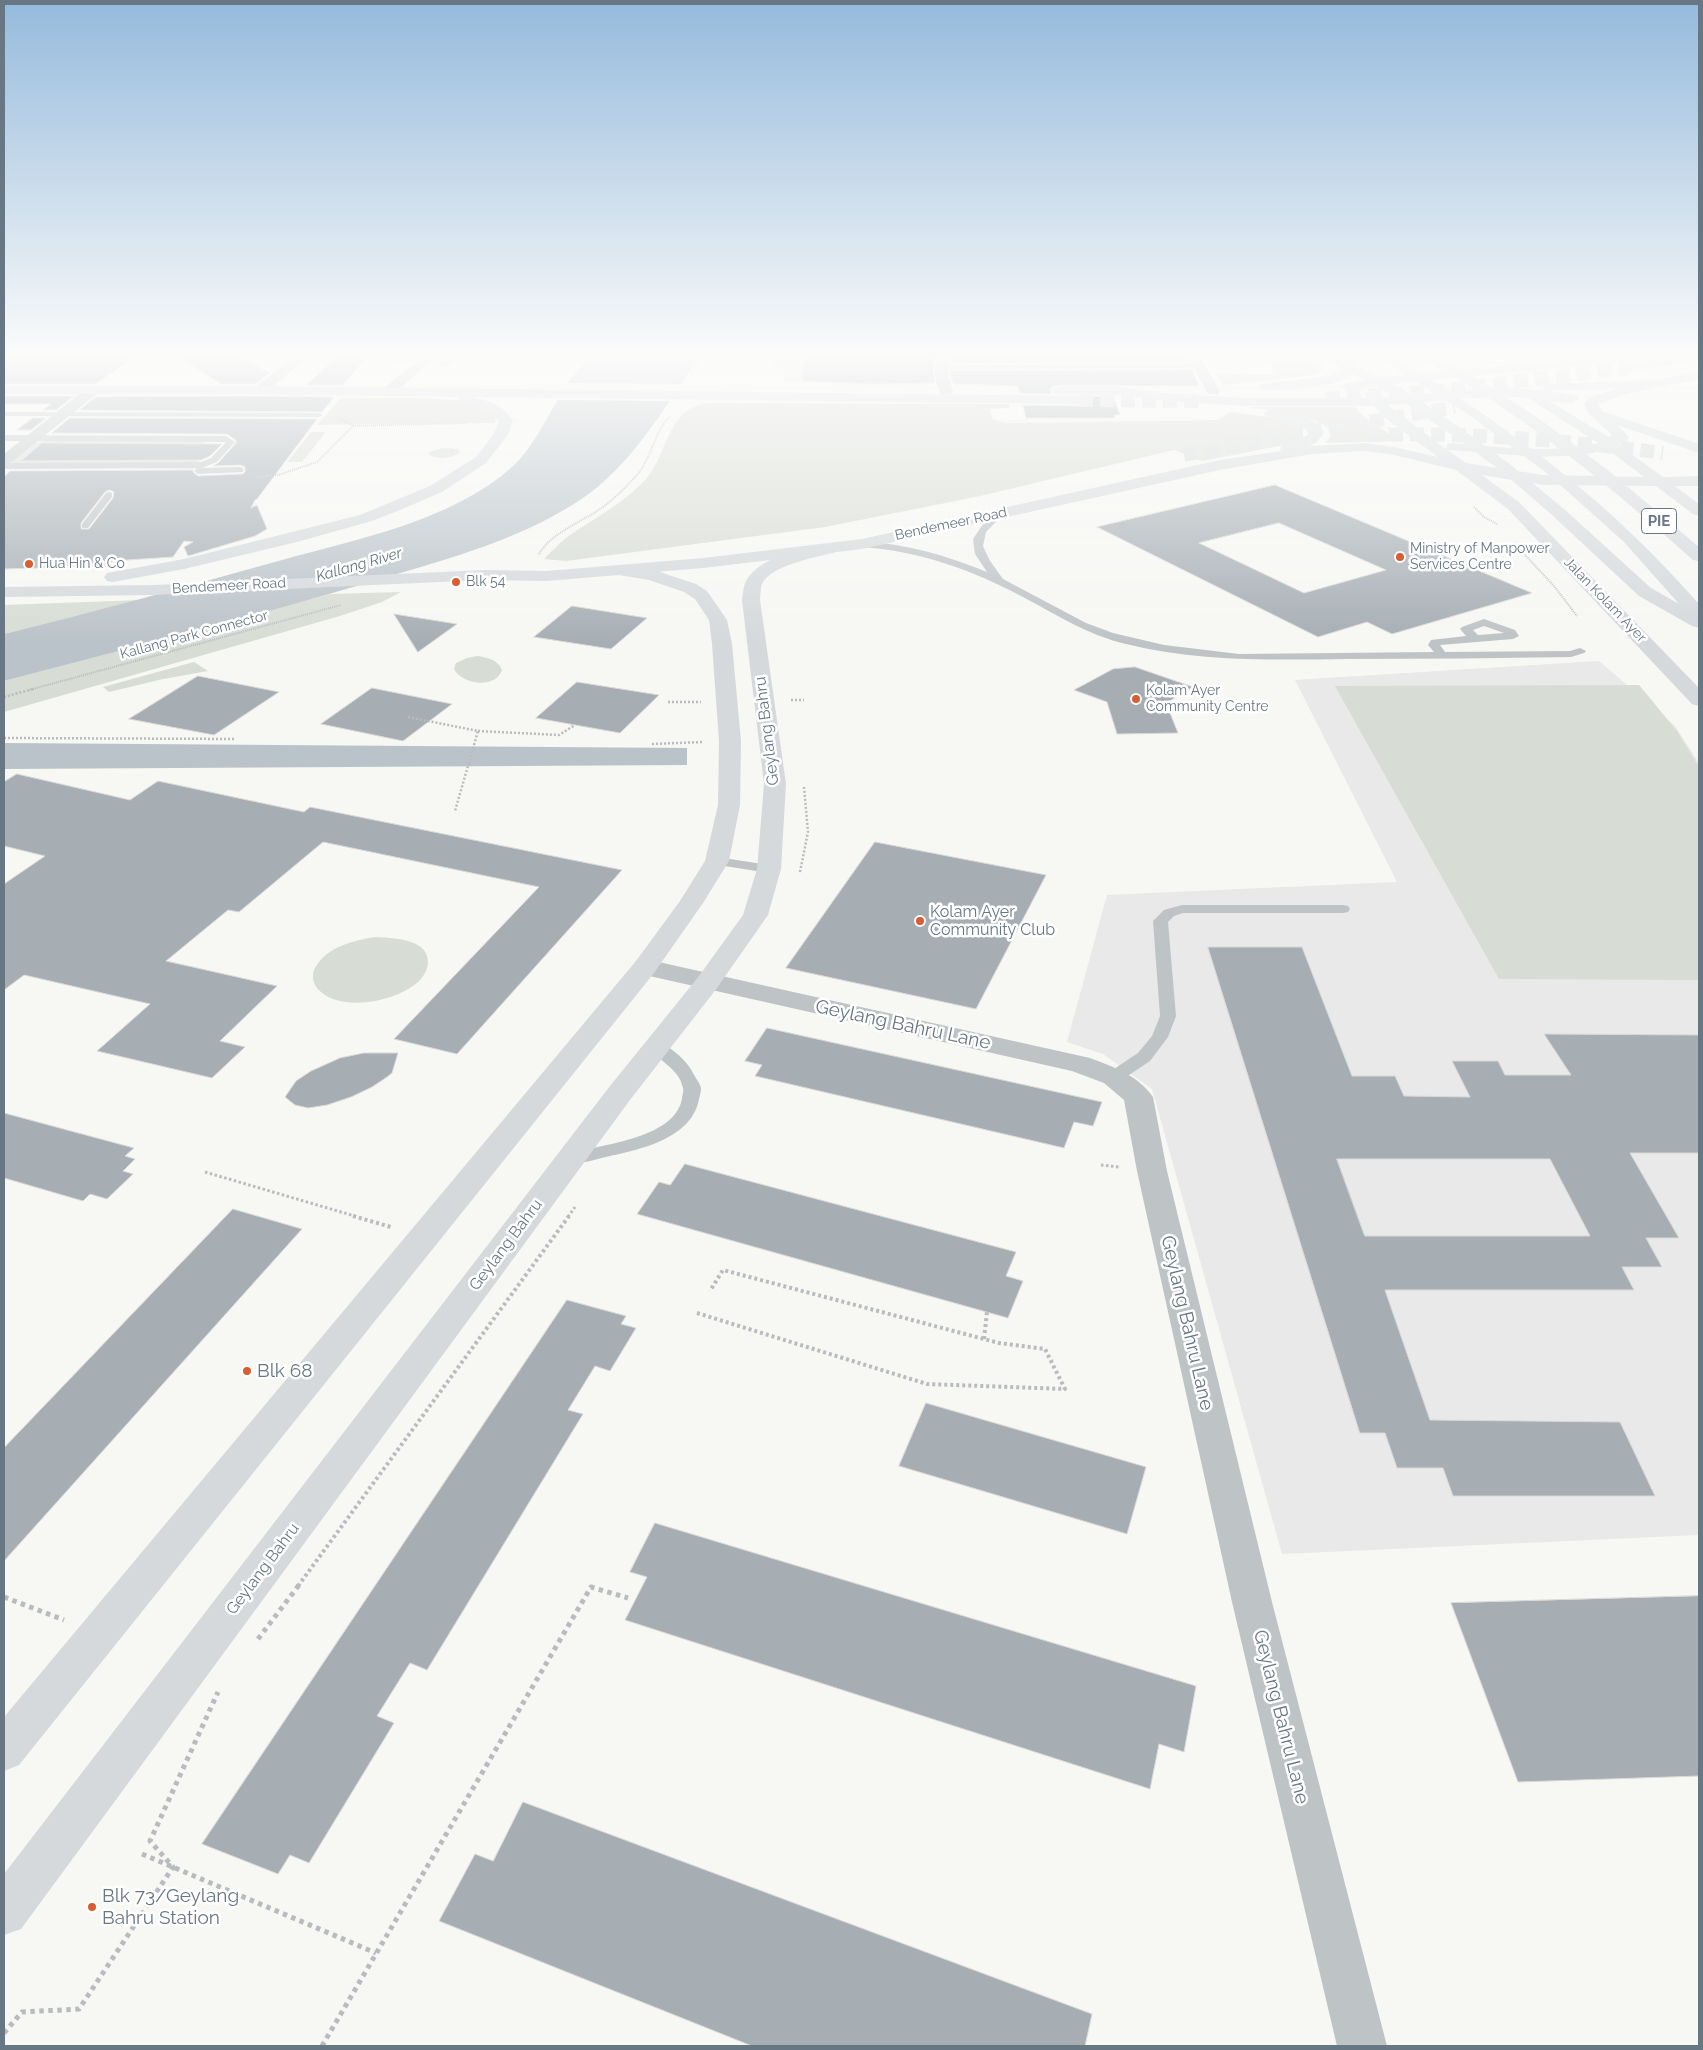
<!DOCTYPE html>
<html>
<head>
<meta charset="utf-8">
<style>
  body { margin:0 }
  #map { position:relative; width:1703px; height:2050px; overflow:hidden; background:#f7f7f4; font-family:Raleway,sans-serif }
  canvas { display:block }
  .frame { position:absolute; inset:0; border:5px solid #687784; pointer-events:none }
</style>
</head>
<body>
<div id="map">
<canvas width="1703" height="2050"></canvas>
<div class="frame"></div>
</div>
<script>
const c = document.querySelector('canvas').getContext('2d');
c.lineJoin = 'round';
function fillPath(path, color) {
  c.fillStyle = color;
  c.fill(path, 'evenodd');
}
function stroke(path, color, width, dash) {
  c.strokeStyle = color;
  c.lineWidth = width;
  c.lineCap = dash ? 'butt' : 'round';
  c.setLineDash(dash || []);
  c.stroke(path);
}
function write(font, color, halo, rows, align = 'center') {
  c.font = font + ' Raleway,sans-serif';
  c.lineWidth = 5;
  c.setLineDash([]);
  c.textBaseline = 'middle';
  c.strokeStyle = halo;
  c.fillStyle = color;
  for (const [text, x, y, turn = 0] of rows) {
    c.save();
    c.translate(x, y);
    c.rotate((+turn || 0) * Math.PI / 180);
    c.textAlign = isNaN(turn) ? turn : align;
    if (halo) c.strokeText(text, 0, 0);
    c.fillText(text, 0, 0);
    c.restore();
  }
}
const built = new Path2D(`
  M774 357H931L928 365 929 383 922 385H832L831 382 784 381 785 368H772Z
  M1599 661 1675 726 1699 763V1535L1282 1554 1152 1089 1103 1054 1067 1042 1107 895 1397 882 1295 680Z`);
const green = new Path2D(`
  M1266 357H1307L1323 367 1321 371 1312 375 1223 385 1216 374 1277 375Z
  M341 398H426L469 401 490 410 496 417 495 423 317 425Z
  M707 403 1009 404V408L989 409 993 419 1006 423 1218 420 1230 412 1292 420 1303 426V438L1290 444 1202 461 1174 450 980 496 825 527 566 561 544 559C553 550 562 540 573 533 598 516 625 502 646 479 669 453 666 409 707 403Z
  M1248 407H1355C1365 421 1385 430 1400 441L1325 443 1334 433C1312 412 1276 412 1248 407Z
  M311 432H326L302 462H287Z
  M45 441 201 442 213 445 198 462 189 464 13 463 8 460 31 444Z
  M444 448 457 449 460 452C452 459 437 460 428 454L431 451Z
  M401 592 382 602 340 616 4 712V681L330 594Z
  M141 600 4 634V605Z
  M478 656C489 658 498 660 502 670 496 689 462 685 454 669L456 663 467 658Z
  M194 662 208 671 163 679 109 692 103 687Z
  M1639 685 1677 731 1699 767V980L1499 979 1335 686Z
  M375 937C391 938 428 938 428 962 428 968 425 974 421 979 400 1002 338 1014 317 988 313 983 312 976 314 970 325 947 352 941 375 937Z`);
const water = new Path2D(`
  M590 357H699C667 404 636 458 590 493 528 538 450 558 377 580 254 617 128 648 4 681V634C97 611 189 586 282 560 357 539 452 521 512 467 536 445 550 410 568 383 574 373 583 365 590 357Z
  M4 743 687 748V765L4 769Z`);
const pier = new Path2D(`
  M565 383 684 384 672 401 554 400Z`);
const building = new Path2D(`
  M4 357H135L95 384H4Z
  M179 357H241L270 373 256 384H222Z
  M338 357H367L343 385H306Z
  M804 357H935L933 371 935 383 873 384 803 381Z
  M951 357H1186L1189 362 951 363Z
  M1192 370 1199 386 1059 385 1052 387 1050 390 1052 394 1020 393 1018 386 953 384 950 374V371Z
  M4 396H74L56 410H43L51 404H4Z
  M241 396 334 397 322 412 79 410 96 397Z
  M1083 396 1113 397 1120 415H1114L1115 418H1026L1023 405 1079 406 1088 401Z
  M33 418H46L31 430H17Z
  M70 418 317 419 257 499 255 500 251 508 257 505 267 529 255 536 188 556 184 547 193 542 184 541 173 557 112 561 109 566 4 569V477L10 471 193 470V472L198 476 243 474 245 472V467L241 465 213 466 218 463 236 443V440L227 434 52 433ZM110 490 114 492 113 498 89 529H81V523L105 492Z
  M42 443 222 444 210 456 201 460 21 461Z
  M1275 485 1532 593 1392 634 1367 622 1318 637 1097 527ZM1279 523 1386 570 1304 593 1199 543Z
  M572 606 647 618 611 649 534 637Z
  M394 614 457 624 418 652Z
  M1135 667 1193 687 1166 703 1178 733 1117 734 1107 702 1074 690 1113 669Z
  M198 676 279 692 214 735 129 719Z
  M577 682 659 695 620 733 536 718Z
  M372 688 452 704 403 741 321 724Z
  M17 774 130 800 158 781 304 812 310 807 622 870 457 1054 394 1039 539 887 323 842 239 912 228 910 166 961 277 986 220 1041 245 1047 212 1078 97 1051 150 1004 24 975 4 990V884L45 856 4 846V782Z
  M875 842 1046 875 976 1009 786 968Z
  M1208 947H1302L1352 1076H1395L1404 1096 1470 1097 1452 1061H1498L1505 1075H1571L1544 1034 1699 1035V1153H1630L1679 1238H1646L1662 1267H1622L1634 1290H1385L1430 1420 1620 1422 1655 1496H1453L1443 1468H1397L1385 1433H1360ZM1337 1159H1550L1590 1236H1365Z
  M767 1028 1102 1102 1093 1126 1074 1122 1064 1148 755 1076 762 1065 745 1061Z
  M364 1053H398L392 1073 387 1077 372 1087 351 1097 327 1105 308 1108 295 1105 285 1097 296 1081 311 1071 340 1058Z
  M4 1113 134 1148 125 1156 135 1159 123 1171 133 1174 107 1199 90 1194 83 1201 4 1178Z
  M685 1164 1016 1252 1006 1276 1023 1281 1008 1318 637 1214 659 1182 670 1185Z
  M233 1209 302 1229 4 1561V1448Z
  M567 1300 626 1316 621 1324 636 1328 610 1371 595 1366 568 1410 583 1414 427 1670 410 1663 377 1716 394 1723 309 1863 290 1855 278 1874 202 1844Z
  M926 1403 1146 1467 1127 1534 899 1466Z
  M655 1523 1196 1686 1184 1752 1159 1744 1150 1789 625 1620 647 1577 630 1572Z
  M1699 1596V1776L1518 1782 1451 1603Z
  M523 1802 1092 2014 1085 2046H752L439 1921 475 1854 493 1861Z`);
const primaryTunnel = new Path2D(`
  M1326 399 1439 391 1627 368
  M1079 400 1203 401
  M1368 435C1467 432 1565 440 1663 453
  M1184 455 1242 443 1455 407`);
const pathFar4 = new Path2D(`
  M29 369 50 357
  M565 372 580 357
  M691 375 702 357
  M1231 375 1247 376
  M353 426 467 423
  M257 477 278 475 317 462 353 426 337 417
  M1474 507 1484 517 1497 524
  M1514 543 1554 586 1577 616
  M539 554C551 533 580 523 600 509 612 501 626 487 636 476 652 458 654 432 670 416
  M29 690 341 605`);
const pathFar3 = new Path2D(`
  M4 697 33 689
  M791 700H804
  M668 702H701
  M408 717 478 731 455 811
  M478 731 559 735 575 725
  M4 738 236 739
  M652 744 702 742
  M800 872 808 832 804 787`);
const pathFar2 = new Path2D(`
  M1101 1165 1119 1167
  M205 1172 358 1217
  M568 1217 575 1207`);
const pathFar1 = new Path2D(`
  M353 1216 391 1227
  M697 1313 927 1384 1065 1389 1045 1349 999 1343 723 1270 710 1291
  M984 1339 987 1312
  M298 1586 569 1216`);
const path = new Path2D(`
  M4 1597 64 1620
  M258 1639 299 1585
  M142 1854 376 1953
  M4 2033 22 2012 79 2009 173 1867 150 1841 218 1692
  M322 2046 591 1587 628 1598`);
const lane = new Path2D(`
  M392 357 424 358 428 360 424 362 393 361 389 359Z
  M448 357H456L446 367H440V363Z
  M1199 364 1203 366 1202 368 941 369 937 367 941 365Z
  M4 412 319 413 323 415 319 417 4 416Z
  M4 435 226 436 235 442 217 462 202 468 4 469V463L201 462 211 458 226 442 4 441Z
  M240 467 243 468V472L198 474 194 471 198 468Z
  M109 492 112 493V497L88 528H82V524L106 493Z
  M999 511 1004 514 986 532 983 546 990 561 1003 579 1086 623 1113 633 1164 645 1239 654 1434 652 1428 645 1431 640 1466 636 1460 629 1462 627 1484 619 1515 630 1519 636 1513 639 1440 645 1445 652 1570 651 1580 648 1586 651 1584 653 1571 657C1497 658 1422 659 1348 659 1273 660 1199 662 1126 644 1088 635 1057 615 1023 597 972 570 920 551 862 547L857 544 862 541C906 544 946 555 987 572L975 554 973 539 985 521ZM1484 626 1504 633 1478 635 1473 630Z
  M717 857 769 865 774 866 776 869 774 872 769 873 712 864 710 861 712 858Z
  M1182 905H1343L1348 906 1350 909 1348 912 1343 913H1183L1174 916 1168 922 1176 1016 1168 1037 1150 1061 1120 1081 1114 1082 1108 1081 1106 1077 1108 1073 1138 1053 1152 1036 1160 1016 1153 921 1164 910Z
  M657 1042C669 1045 686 1060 692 1071 694 1076 700 1083 701 1088 701 1091 700 1096 699 1099 692 1138 642 1149 610 1156 596 1159 578 1166 565 1162L562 1158 565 1154C597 1145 674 1140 682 1099 682 1096 684 1091 683 1088 679 1068 659 1062 649 1047L651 1043Z`);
const street = new Path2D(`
  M294 357H308L265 393H255L253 390 255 387Z
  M422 357H435L393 395H383L381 392 383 389Z
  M937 357H949L948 374 953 391 951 394H941C934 382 934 370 937 357Z
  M1188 357H1200L1220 391 1218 394H1208Z
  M93 386 100 390 98 393 9 464 4 465V454L88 387Z
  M645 959 1090 1058C1113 1067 1138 1075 1153 1097L1167 1171 1272 1602 1387 2046H1337L1232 1602 1137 1171 1124 1100 1104 1083 1072 1071 636 973 632 967 636 961Z`);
const secondary = new Path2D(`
  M830 543 836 544 838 548 836 552C818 557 770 565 762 584 760 589 761 595 760 600L786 784 781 869 768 915 717 988 630 1100 21 1929 4 1935V1874L610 1086 699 976 743 915 757 869 764 784 742 600C743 594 743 587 746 581 762 554 803 550 830 543Z
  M625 566 657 571 696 584 707 591 727 620 732 644 741 741 740 805 729 861 703 903 654 973 19 1765 4 1771V1717L636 961 680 901 705 861 718 805 719 741 712 644 709 620 695 599 684 592 649 580 619 575 616 571 619 567Z`);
const primary = new Path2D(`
  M1348 357H1358L1359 359C1358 365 1356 372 1350 376 1334 388 1286 389 1265 391L1258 387 1265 383 1315 378 1330 375 1342 369Z
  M1596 357H1631L1625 361 1373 386 1349 391 1342 387 1344 384 1373 378Z
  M1671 357H1698L1692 361 1627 372 1621 368 1627 364Z
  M1699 371V379L1629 393 1598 404 1602 411 1699 444V453L1617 425 1629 437 1627 440 1618 444 1663 477 1699 476V486H1675L1699 504V516L1693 514 1656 486 1543 485 1482 475 1520 503 1699 688V706L1692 704 1508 509 1456 470 1394 455 1366 451 1312 454 1220 470 862 549 703 568 546 581 485 580 153 595 4 597V587L153 585 485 570 546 571 703 558 862 539 1220 460 1281 451 1280 448C1287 440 1302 441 1310 432L1298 423 1266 416 1264 413 1271 409C1291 412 1312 414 1324 432L1317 442 1310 446 1366 443 1394 447 1438 457 1383 416 1374 406H1243L1166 401 1116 395 1054 394 1052 391 1054 388 1059 387H1116L1166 393 1243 398H1367L1364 394 1371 390 1376 391 1382 398C1443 392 1516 381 1577 396L1579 399 1572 403 1549 401 1609 437 1612 435 1588 413 1584 404 1588 398 1618 388 1549 391 1544 390 1542 387 1544 384 1657 380ZM1516 397 1528 398 1598 443C1551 454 1500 447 1452 443L1447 444 1446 449 1388 405 1472 398ZM1607 449 1644 477 1543 475 1466 463 1448 450 1538 457 1585 455Z
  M4 386H263L1079 396 1086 400 1079 404 472 397C489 401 504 405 513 421L508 435 486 463 442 492 400 510 372 521 297 542 184 569 113 582 107 581 104 577 107 573 184 559 360 515 430 486 476 457 494 434 499 421 490 411 460 402 458 399 460 397 231 394H4Z`);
const highway = new Path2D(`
  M1326 357H1341L1404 390 1462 429 1511 465 1564 509 1651 588 1679 604 1624 542 1548 474 1466 413 1378 357H1393C1509 425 1610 502 1699 604V628L1692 626 1639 596 1552 515 1501 471 1452 435 1394 396 1328 360Z
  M1423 357H1438L1471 374 1541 420 1609 471 1699 547V561L1693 560C1609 485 1523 414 1425 360Z`);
const markers = [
  [1400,557,5,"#d95d33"],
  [29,564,5,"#d95d33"],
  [456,582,5,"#d95d33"],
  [1136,699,5,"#d95d33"],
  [920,921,5,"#d95d33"],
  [247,1371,5,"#d95d33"],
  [92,1907,5,"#d95d33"]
];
const farStreetnames = [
  ["Bendemeer Road",951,524,-12],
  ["Bendemeer Road",229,586,-3],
  ["Jalan Kolam Ayer",1605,600,46],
  ["Kallang Park Connector",194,635,-15]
];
const farPoinames = [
  ["Ministry of Manpower",1410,549],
  ["Services Centre",1410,565],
  ["Hua Hin & Co",39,564],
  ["Blk 54",466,582],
  ["Kolam Ayer",1146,691],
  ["Community Centre",1146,707]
];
const shields = [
  [1659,521,35]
];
const shieldNames = [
  ["PIE",1659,521]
];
const farWaternames = [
  ["Kallang River",359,565,-16]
];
const streetNames = [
  ["Geylang Bahru",767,731,-97],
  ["Geylang Bahru",506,1245,-53],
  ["Geylang Bahru",263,1569,-53]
];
const poiNames = [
  ["Kolam Ayer",930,912],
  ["Community Club",930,930]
];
const nearStreetnames = [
  ["Geylang Bahru Lane",903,1025,12],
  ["Geylang Bahru Lane",1187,1323,77],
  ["Geylang Bahru Lane",1281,1717,76]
];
const nearPoinames = [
  ["Blk 68",257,1371],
  ["Blk 73/Geylang",102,1896],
  ["Bahru Station",102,1918]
];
fillPath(built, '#e8e9e8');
fillPath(green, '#d7dcd4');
fillPath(water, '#bac3c9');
fillPath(pier, '#f7f7f4');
fillPath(building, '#a6aeb4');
stroke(building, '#d9d9d7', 1);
stroke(primaryTunnel, '#d3d7d8', 14, [14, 7]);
stroke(pathFar4, '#b9bcbe', 2, [1, 1]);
stroke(pathFar3, '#b9bcbe', 2.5, [2, 2]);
stroke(pathFar2, '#b9bcbe', 3, [2.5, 2.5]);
stroke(pathFar1, '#b9bcbe', 4, [3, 3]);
stroke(path, '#b9bcbe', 5, [4.5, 4.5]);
fillPath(lane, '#bec3c6');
fillPath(street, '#bec3c6');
fillPath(secondary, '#d5d9dc');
fillPath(primary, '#d5d9dc');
fillPath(highway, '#d5d9dc');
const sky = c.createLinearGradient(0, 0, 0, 644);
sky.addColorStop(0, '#95badc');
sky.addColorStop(0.55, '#fbfbfa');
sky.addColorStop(1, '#fbfbfa00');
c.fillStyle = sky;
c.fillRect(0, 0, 1703, 644);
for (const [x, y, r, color] of markers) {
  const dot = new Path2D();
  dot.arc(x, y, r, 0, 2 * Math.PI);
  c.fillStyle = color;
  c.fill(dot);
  stroke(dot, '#fff', 2);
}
write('14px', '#687784', '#fff', farStreetnames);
write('14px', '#687784', '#fff', farPoinames, 'left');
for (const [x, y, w] of shields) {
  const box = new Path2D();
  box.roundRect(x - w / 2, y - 12.5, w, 25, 4);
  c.fillStyle = '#fff';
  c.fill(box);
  stroke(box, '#687784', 1);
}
write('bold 15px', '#687784', null, shieldNames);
write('italic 15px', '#63777f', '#fff', farWaternames);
write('16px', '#687784', '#fff', streetNames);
write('16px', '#687784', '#fff', poiNames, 'left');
write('19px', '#687784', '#fff', nearStreetnames);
write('19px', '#687784', '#fff', nearPoinames, 'left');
</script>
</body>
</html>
